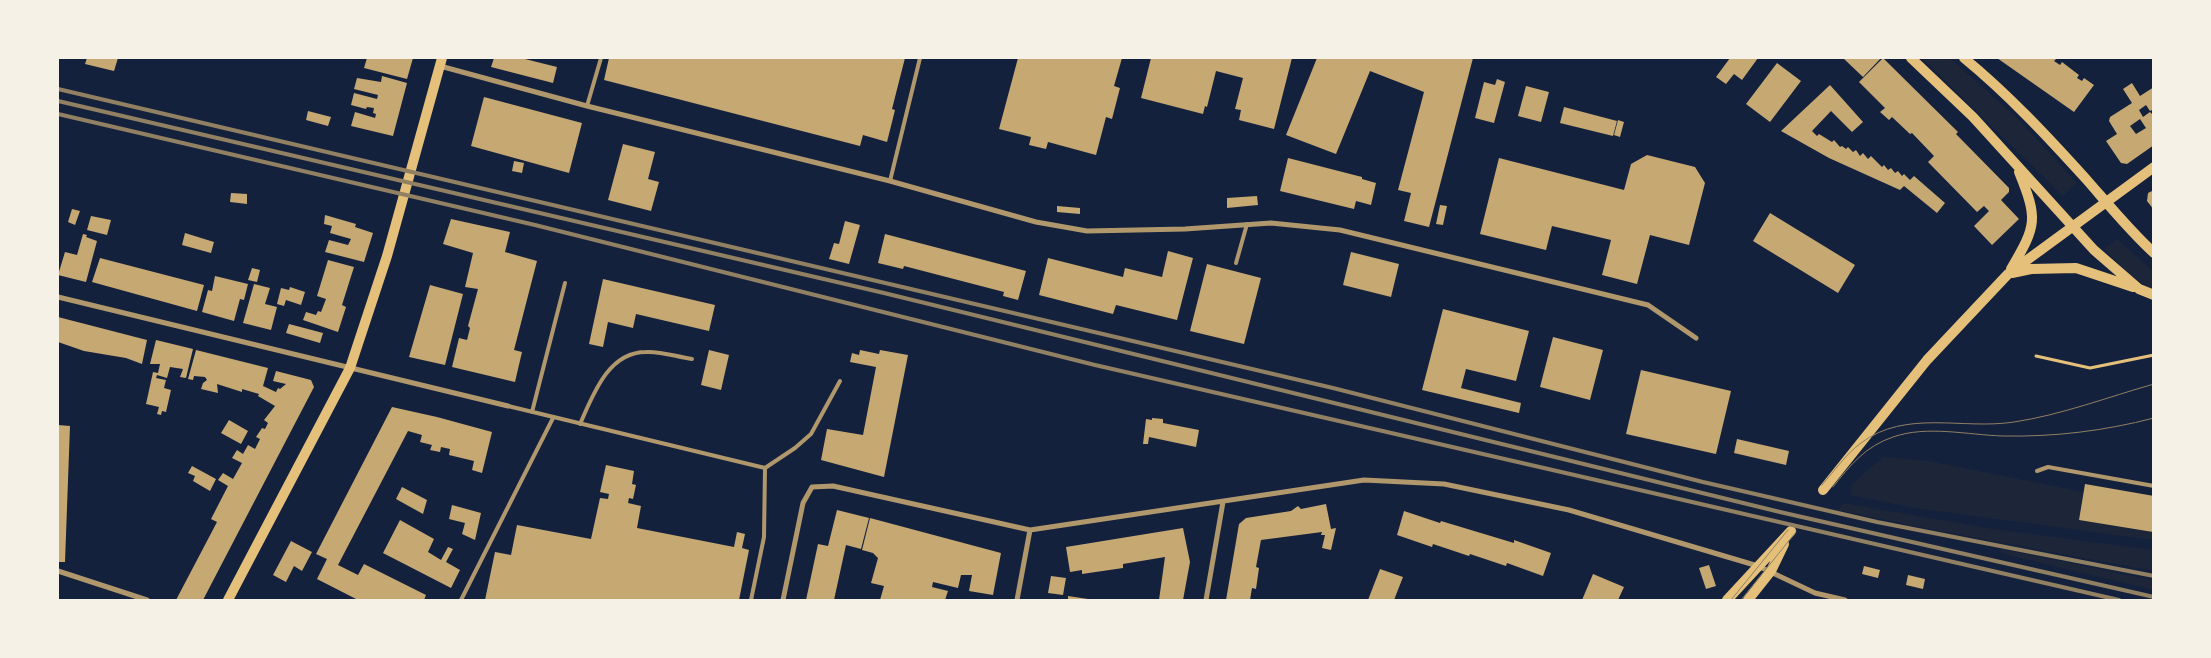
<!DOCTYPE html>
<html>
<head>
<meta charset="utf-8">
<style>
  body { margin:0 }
  #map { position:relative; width:2211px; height:658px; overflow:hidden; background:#14213d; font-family:Barlow,sans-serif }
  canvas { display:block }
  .frame { position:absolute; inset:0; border:59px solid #f6f1e7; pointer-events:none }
</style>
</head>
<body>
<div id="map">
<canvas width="2211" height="658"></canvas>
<div class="frame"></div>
</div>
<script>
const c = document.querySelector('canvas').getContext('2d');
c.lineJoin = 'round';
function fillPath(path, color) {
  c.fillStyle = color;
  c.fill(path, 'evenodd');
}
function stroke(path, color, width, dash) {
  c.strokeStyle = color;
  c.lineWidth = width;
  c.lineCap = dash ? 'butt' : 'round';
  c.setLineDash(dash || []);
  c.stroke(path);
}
const green = new Path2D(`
  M1922 58H1950L2018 119 2077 183 2063 196Z
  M2117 239 2153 271V290L2129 274 2104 249Z
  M1883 457 1928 461 2083 492 2079 520 2152 532 2153 526V540L1915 508 1850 495 1852 484Z
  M1843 503 1993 529 2153 550V571L1939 531 1838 510Z
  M2001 549 2153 580V590L2000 553Z`);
const building = new Path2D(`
  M87 58H118L114 71 85 64Z
  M367 58H413L407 79 364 68Z
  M494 58H521L557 67 553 83 491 67Z
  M609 58H905L892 109 895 110 887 142 863 135 860 146 604 80Z
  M1018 58H1122L1114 86 1120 88 1112 119 1106 117 1096 155 1048 142 1046 149 1029 145 1031 137 999 129Z
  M1151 58H1292L1274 129 1239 120 1241 110 1235 109 1243 78 1216 71 1207 107 1205 106 1203 114 1141 98Z
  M1317 58H1473L1429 227 1404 221 1411 193 1398 190 1424 92 1370 71 1336 154 1286 135Z
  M1730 58H1758L1742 80 1734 74 1726 84 1716 77Z
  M1843 58H1881L1863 77Z
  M1883 58 1958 132 1956 134 2009 188V192L2001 200 2019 219 1992 245 1974 226 1989 211 1984 206 1977 212 1928 162 1934 156 1912 133 1910 134 1892 117 1889 120 1880 112 1885 108 1859 82Z
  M1997 58H2057L2054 61 2060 65 2062 62 2079 75 2077 78 2082 81 2084 78 2094 85 2074 112Z
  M1777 63 1801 81 1770 122 1746 104Z
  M382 76 407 83 393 136 351 126 355 112 375 118 376 114 373 113 374 108 367 107 366 109 351 105 354 93 377 99 378 95 354 89 357 78 381 82Z
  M1497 79 1505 82 1494 123 1475 118 1484 82 1495 85Z
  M2132 83 2140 96 2154 87V109L2150 111 2146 105 2139 110 2143 117 2150 112 2154 116V145L2127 164 2121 163 2106 141 2117 134 2109 121 2110 117 2132 103 2123 89ZM2140 119 2146 128 2136 134 2130 126Z
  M1830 85 1863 122 1852 132 1831 111 1812 131 1817 136 1819 134 1832 142 1834 140 1840 147 1842 146 1846 149 1848 147 1853 152 1856 150 1860 156 1863 153 1868 159 1871 156 1882 167 1884 165 1888 170 1891 168 1895 173 1898 171 1902 176 1904 174 1910 180 1914 176 1945 203 1937 213 1904 186 1900 190 1829 158 1781 131Z
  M1526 86 1549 92 1541 122 1518 116Z
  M484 97 582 123 569 173 471 146Z
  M1564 107 1617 121 1613 136 1560 123Z
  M308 111 331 117 328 126 306 120Z
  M1618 120 1624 122 1620 137 1614 135Z
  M623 144 655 152 648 179 659 182 651 211 608 200Z
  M1647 155 1695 167 1705 183 1689 245 1650 235 1637 284 1602 275 1611 240 1552 226 1546 250 1480 234 1499 158 1624 190 1631 164Z
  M1288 158 1362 177V179L1376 183 1371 205 1356 201 1354 209 1280 191Z
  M514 161 524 163 522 173 512 171Z
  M2154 190V210L2147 201 2148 193Z
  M231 193 247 194V204L230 202Z
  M1257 196 1258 205 1227 208V198Z
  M1440 205 1447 206 1443 225 1436 224Z
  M1057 206 1080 208V214L1057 212Z
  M72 209 80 211 75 225 68 222Z
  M1770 213 1855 265 1838 293 1753 241Z
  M325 215 356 224 355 227 373 233 364 262 325 252 329 240 348 245 351 239 330 233 332 226 324 224Z
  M91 216 111 220 107 235 87 230Z
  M451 219 510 232 505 252 537 261 514 350 522 352 515 382 452 367 459 338 467 340 470 328 468 326 478 289 465 287 473 253 443 244Z
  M845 221 860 225 849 264 829 259 834 243 839 244Z
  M185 233 214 242 211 253 182 245Z
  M83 234 87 235 86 237 97 241 86 282 58 275 65 252 77 255Z
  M885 234 1026 271 1018 300 1003 296 1004 292 904 266 903 269 878 263Z
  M1168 251 1193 258 1177 320 1116 305 1113 314 1039 295 1048 258 1123 277 1125 268 1162 277Z
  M1351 252 1399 264 1391 297 1343 285Z
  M100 258 204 285 197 311 92 282Z
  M328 260 354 267 342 305 346 307 338 332 303 320 306 312 316 315 318 311 321 312 326 299 317 296Z
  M1207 264 1261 278 1244 344 1190 331Z
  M252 268 260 270 257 282 248 280Z
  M215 276 248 284 244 300 240 299 234 321 202 312 208 290 212 291Z
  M603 279 715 305 709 331 636 314 633 328 608 322 603 347 589 344Z
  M254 284 270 288 265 304 277 307 271 330 243 323Z
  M430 285 463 294 445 365 409 357Z
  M290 287 305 292 301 305 286 300 284 306 277 304 281 288 289 290Z
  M1443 309 1529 331 1516 381 1466 369 1461 388 1521 403 1519 413 1422 390Z
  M58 317 147 340 142 364 126 358 84 351 58 342Z
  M289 324 323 333 320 343 286 333Z
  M1553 337 1603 350 1590 400 1540 387Z
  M156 340 193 349 186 378 180 377 183 369 170 367 167 378 157 375 156 378 166 380 164 388 171 390 166 412 162 411 161 415 157 414 159 407 146 404 153 372 158 373 160 364H150Z
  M196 350 268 368 263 386 276 392 278 388 280 389 286 384 273 381 276 371 311 380 314 387 203 600H176L217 522 211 519 228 486 218 480 223 473 233 479 242 463 232 458 237 450 243 454 248 445 255 449 260 439 256 437 262 428 265 429 268 423 264 420 275 406 258 396 259 394 242 389V392L217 384 218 393 201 389 203 383 207 380 205 377 194 376 193 380 188 379Z
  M709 350 729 355 721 390 701 385Z
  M860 350 879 354 880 350 908 355 884 477 821 460 827 429 863 435 876 367 850 362 852 353 859 355Z
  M1641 370 1731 391 1716 454 1626 434Z
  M392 407 437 417 492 432 482 473 472 470 474 461 449 455 450 449 441 447 440 452 430 450 432 445 420 442 422 435 408 431 338 565 358 575 364 564 426 595 424 600H358L317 579 327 559 316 554Z
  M1152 418 1163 419V423L1199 430 1196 447 1149 437 1148 444H1143L1146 419 1152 420Z
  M229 420 248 431 241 444 221 433Z
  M58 425 70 426 65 562H58Z
  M1737 439 1789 451 1786 465 1734 453Z
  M606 465 634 471 632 484 636 485 633 499 629 498 628 503 641 506 637 528 734 547 737 532 745 534 742 548 749 550 739 600H485L495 552 511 555 517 525 591 539 600 498 608 499 609 494 600 492Z
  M192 466 216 479 210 491 193 481 195 476 188 473Z
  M2085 484 2154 496 2153 532 2079 520Z
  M402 487 427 500 423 514 396 499Z
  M1326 504 1331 529 1336 528 1331 550 1322 548 1325 535H1321L1322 532 1261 540 1256 567 1259 568 1256 589 1252 588 1250 600H1226L1239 524 1246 518 1291 511 1298 506 1301 509Z
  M452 505 481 513 475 540 462 534 465 523 449 519Z
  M837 510 869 518 861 549 846 545 834 600H806L818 544 828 546Z
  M1404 511 1440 523 1441 521 1514 543V540L1551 553 1543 576 1507 563 1506 566 1470 554 1469 556 1433 544 1432 547 1397 535Z
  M870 518 1001 553 993 595 969 591 972 575H961L958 588 933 582 932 587 948 591 945 600H880L884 586 871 583 878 558 873 553 862 550Z
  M400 520 434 539 428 552 441 560 448 547 453 549 446 562 460 570 451 588 383 553Z
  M1183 528 1190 562 1183 600H1159L1165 557 1123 564V568L1082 574V570L1070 572 1066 547Z
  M291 541 312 552 302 571 294 566 286 582 273 575Z
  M1709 565 1716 586 1706 589 1699 568Z
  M1864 566 1880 570 1878 578 1862 574Z
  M1380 569 1403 577 1394 600H1368Z
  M1593 574 1624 587 1618 600H1582Z
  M1908 575 1925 579 1923 589 1906 585Z
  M1051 576 1066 578 1063 595 1048 593Z
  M1068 596 1088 599V600H1068Z`);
const path = new Path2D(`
  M2036 356 2090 368 2154 355`);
const service = new Path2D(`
  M587 106 601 58
  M890 181 920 58
  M1236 263 1247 224
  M508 406 765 468 764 537 751 600
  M532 412 565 283
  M580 424C593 395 608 352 646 352 661 351 677 357 692 359
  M765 468 795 448 811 434 840 381
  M2037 471 2048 467 2154 486
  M461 600 553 418`);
const minor = new Path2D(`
  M440 66 587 106 890 181 1036 222 1087 231 1185 229 1271 223 1340 230 1648 305 1696 338
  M58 297 508 406
  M58 571 147 600
  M783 600 803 503 812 487 833 486 1030 530 1364 480 1444 484 1569 510 1758 566 1815 593 1845 600
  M1017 600 1030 530
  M1206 600 1223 502`);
const secondary = new Path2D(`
  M1911 58 1973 117 2094 250 2139 289 2154 295
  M1964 58C2008 94 2048 137 2086 179 2108 204 2129 230 2154 253
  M2011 269C2037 225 2038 219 2019 172
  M2012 273 2031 269 2076 268 2133 287
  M1823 490 1927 360 2008 274 2154 167
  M228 600 350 368 387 256 442 58
  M1727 600 1791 531
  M1748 600 1771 571 1784 544`);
const tram = new Path2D(`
  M1822 485C1835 470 1846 454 1861 443 1906 409 1962 430 2014 422 2061 415 2108 397 2154 384
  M1833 487C1850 465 1866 446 1893 437 1927 425 1968 435 2003 436 2054 437 2104 431 2154 418
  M1731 600 1788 530
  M1741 600 1796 532`);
const rail = new Path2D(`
  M58 89 1333 388 1703 482 1877 522 2154 576
  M58 101 884 293 1780 512 2154 597
  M58 114 535 225 1095 365 2119 600`);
fillPath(green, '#1d2539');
fillPath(building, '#c6a872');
stroke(path, '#e5c07b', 3);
stroke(service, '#b1986c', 4);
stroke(minor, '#b1986c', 5);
stroke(secondary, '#e5c07b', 10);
stroke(tram, '#918062', 1);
stroke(rail, '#918062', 4);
</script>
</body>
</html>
